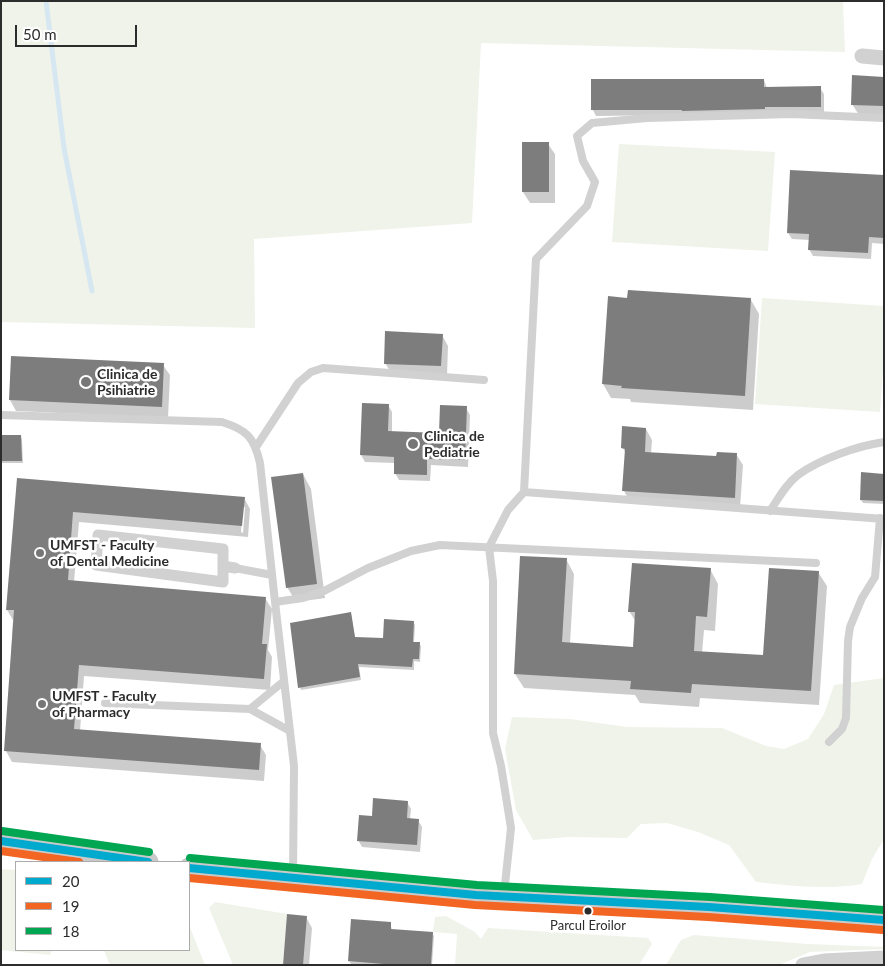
<!DOCTYPE html>
<html>
<head>
<meta charset="utf-8">
<style>
  body { margin:0 }
  #map { position:relative; width:885px; height:966px; overflow:hidden; background:#fff; font-family:Lato,sans-serif }
  canvas { display:block }
  .frame { position:absolute; inset:0; border:2px solid #2c2c2c; pointer-events:none }
  .legend { position:absolute; left:15px; top:861px; width:175px; height:90px; box-sizing:border-box; background:#fff; border:1px solid #ababab; margin:0; padding:6px 9px; list-style:none; font-size:15px; color:#2c2c2c }
  .legend li { display:flex; align-items:center; gap:10px; height:25px }
  .legend b { width:25px; border:1px solid #ababab }
  .scale { position:absolute; left:15px; top:25px; width:122px; height:22px; box-sizing:border-box; border:2px solid #2c2c2c; border-top:0; padding-left:6px; font-size:15px; line-height:18px; white-space:nowrap; color:#2c2c2c; -webkit-text-stroke:4px #fff; paint-order:stroke }
</style>
</head>
<body>
<div id="map">
<canvas width="885" height="966"></canvas>
<div class="frame"></div>
<ul class="legend">
<li><b style="height:6px;background:#00a9ce"></b>20</li>
<li><b style="height:6px;background:#f26522"></b>19</li>
<li><b style="height:6px;background:#00a651"></b>18</li>
</ul>
<div class="scale">50 m</div>
</div>
<script>
const c = document.querySelector('canvas').getContext('2d');
c.lineJoin = 'round';
function fillPath(path, color) {
  c.fillStyle = color;
  c.fill(path, 'evenodd');
}
function stroke(path, color, width, dash) {
  c.strokeStyle = color;
  c.lineWidth = width;
  c.lineCap = dash ? 'butt' : 'round';
  c.setLineDash(dash || []);
  c.stroke(path);
}
function write(font, color, halo, rows, align = 'center') {
  c.font = font + ' Lato,sans-serif';
  c.lineWidth = 5;
  c.setLineDash([]);
  c.textBaseline = 'middle';
  c.strokeStyle = halo;
  c.fillStyle = color;
  for (const [text, x, y, turn = 0] of rows) {
    c.save();
    c.translate(x, y);
    c.rotate((+turn || 0) * Math.PI / 180);
    c.textAlign = isNaN(turn) ? turn : align;
    if (halo) c.strokeText(text, 0, 0);
    c.fillText(text, 0, 0);
    c.restore();
  }
}
const green = new Path2D(`
  M1 1H843L845 52 481 43 472 223 254 239 255 328 1 322Z
  M619 144 775 152 768 251 612 242Z
  M762 298 884 306V355L880 412 755 404Z
  M884 678V839L872 859 862 884C827 890 791 886 756 882L729 845 698 832 667 823 641 824 627 838 568 837 533 840 516 810 505 749 512 717 570 719 627 727 722 728 766 746 784 749 808 739 824 714 834 685Z
  M1 869 16 870V950H52L50 955 1 950Z
  M215 902 287 914 283 965H233L209 908Z
  M446 916 475 932 481 939 488 928 648 938 652 944 639 965H455L457 934 433 932 435 917Z
  M189 925 205 965H112L109 963 104 950H189Z
  M694 935 808 944 884 947V949L810 952 779 965H666L681 940Z`);
const shadow = new Path2D(`
  M884 78V116L859 115 852 104Z
  M764 80 767 88H820L824 94V113L596 116 593 110Z
  M523 144H548L555 154V203H530L523 192Z
  M884 176V244L872 243 871 259 813 256 809 249 810 240 792 239 788 233Z
  M628 299 751 300 759 314 753 410 631 402 630 399 611 398 603 384Z
  M442 335 448 346 447 376 392 374 385 363Z
  M163 365 170 375 168 418 16 411 10 400Z
  M363 404 388 405 392 412V432L441 434 466 408 470 415 468 467 431 465 430 481 399 480 395 473 396 463 365 462 361 455Z
  M646 429 652 440 651 454 718 457 736 454 743 465 740 508 630 502 624 491 626 454 623 448Z
  M1 436H21L22 440 23 463H1Z
  M303 474 311 489 325 598 296 602 287 587Z
  M884 475V504L863 503 861 500Z
  M18 479 244 498 250 509 248 537 79 522 74 582 265 598 272 609 268 650 272 657 270 690 84 676 80 731 260 745 266 755 264 781 12 762 6 751 13 620 7 610ZM243 507H245L243 533 241 532Z
  M566 559 574 574 570 644 634 648 636 622 629 611 710 569 718 584 715 631 704 630 702 653 764 656 818 572 827 586 819 705 700 698 699 707 640 703 635 695 524 688 515 674Z
  M351 614 355 638 384 640 413 622 415 625 414 643H419L421 646 420 662 414 661V670L359 667 361 680 301 690 300 687Z
  M407 802 411 809 410 819 418 820 422 827 420 852 362 847 358 840 373 818Z
  M306 917 312 928 309 965H284Z
  M390 923 392 930 432 933 434 936 432 965 351 964 349 961Z`);
const stream = new Path2D(`
  M46 1 64 148 92 291`);
const building = new Path2D(`
  M852 75 884 77V106L851 105Z
  M591 79H764V87L821 86V107H765V109L682 111V110H591Z
  M522 142H549V192H522Z
  M790 170 884 175V238L869 237 868 253 808 250 809 234 787 233Z
  M628 290 751 298 745 396 621 388 622 386 602 384 608 296 627 298Z
  M385 331 443 334 441 366 384 364Z
  M11 356 164 363 162 407 9 400Z
  M362 403 389 404 388 431 439 433 440 405 467 406 465 460 427 459V475L394 474V457L360 455Z
  M622 426 646 428 645 452 716 456 717 452 737 453 735 498 622 491 625 449 621 448Z
  M1 435H21L22 461H1Z
  M861 472 884 474V501L860 500Z
  M303 473 317 584 286 588 271 477Z
  M17 478 245 497 242 526 73 512 68 580 266 597 262 644H267L264 679 79 665 74 729 261 743 259 770 4 751 14 610H6Z
  M520 556 567 558 562 642 633 647 635 612H628L632 563 711 568 707 617 696 616 694 651 763 655 769 568 819 571 811 691 692 684 691 693 630 689 631 681 514 674Z
  M351 612 355 637 383 638 384 619 414 621 413 642H420L419 659H413L412 667 358 664 360 677 298 688 290 623Z
  M373 798 408 801 407 818 419 819 417 845 357 841 359 815 372 816Z
  M287 914 307 916 303 965H283Z
  M351 919 391 922V929L433 932 431 965H396L348 961Z`);
const service = new Path2D(`
  M1 415 222 422C247 430 254 437 260 463L275 602 303 598 324 591 368 568 411 551 440 545 816 563
  M256 447 298 383 311 372 323 368 484 380
  M524 492 884 519
  M770 511C778 499 786 484 798 475 820 459 857 446 884 442
  M235 568 272 575
  M275 602 294 766 293 877
  M284 681 250 709 290 731
  M105 703 250 709
  M829 742 842 729 846 718 848 641 850 627 862 598 875 577 880 518
  M504 894 511 828 501 766 493 733V581L489 547 508 510 524 492 536 259 587 206 595 182 583 161 577 136 592 123 647 118 791 114 884 118`);
const pedestrian = new Path2D(`
  M223 566V582L96 565 98 535 223 549V566L235 568`);
const minor = new Path2D(`
  M862 56 884 58
  M803 965 824 961 884 958`);
const secondary = new Path2D(`
  M1 841 148 862
  M189 868 476 895 709 907 884 920`);
const bus1 = new Path2D(`
  M1 841 148 862
  M189 868 476 895 709 907 884 920`);
const bus2 = new Path2D(`
  M1 851 79 862
  M189 878 475 905 708 917 883 930`);
const bus3 = new Path2D(`
  M2 831 149 852
  M190 858 477 885 710 897 884 910`);
const markers = [
  [86,382,6,"#767676"],
  [413,444,6,"#767676"],
  [40,553,5,"#767676"],
  [42,704,5,"#767676"],
  [588,911,4.5,"#2c2c2c"]
];
const busNames = [
  ["Parcul Eroilor",588,926]
];
const poiNames = [
  ["Clinica de",97,374],
  ["Psihiatrie",97,390],
  ["Clinica de",424,436],
  ["Pediatrie",424,452],
  ["UMFST - Faculty",50,545],
  ["of Dental Medicine",50,561],
  ["UMFST - Faculty",52,696],
  ["of Pharmacy",52,712]
];
fillPath(green, '#f0f3ea');
fillPath(shadow, '#0003');
stroke(stream, '#d6e7f1', 5);
fillPath(building, '#7d7d7d');
stroke(service, '#d1d1d1', 8);
stroke(pedestrian, '#d1d1d1', 11);
stroke(minor, '#d1d1d1', 15);
stroke(secondary, '#cacaca', 21);
stroke(bus1, '#00a9ce', 8);
stroke(bus2, '#f26522', 8);
stroke(bus3, '#00a651', 8);
for (const [x, y, r, color] of markers) {
  const dot = new Path2D();
  dot.arc(x, y, r, 0, 2 * Math.PI);
  c.fillStyle = color;
  c.fill(dot);
  stroke(dot, '#fff', 2);
}
write('13px', '#2c2c2c', '#fff', busNames);
write('bold 14px', '#2c2c2c', '#fff', poiNames, 'left');
</script>
</body>
</html>
